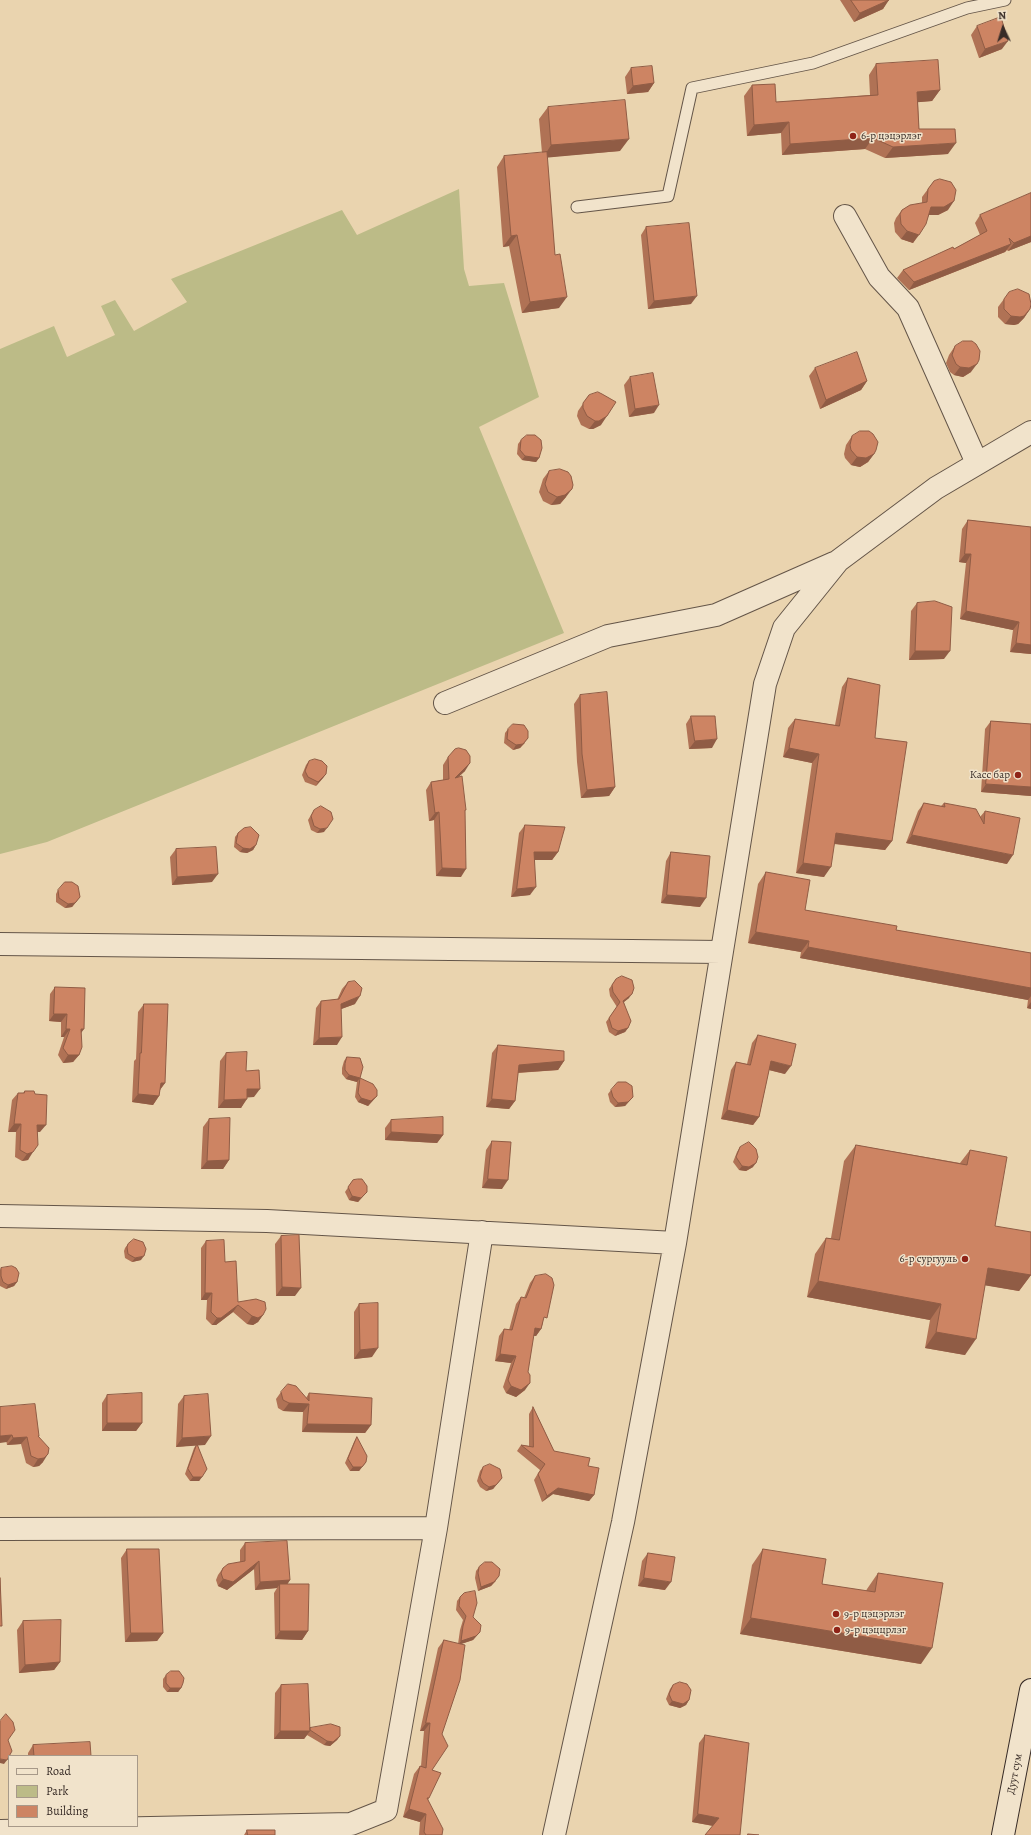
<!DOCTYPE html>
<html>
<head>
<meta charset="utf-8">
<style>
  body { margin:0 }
  #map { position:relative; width:1031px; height:1835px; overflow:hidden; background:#ead4af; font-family:Alegreya,serif }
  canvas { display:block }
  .legend { position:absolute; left:8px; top:1755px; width:130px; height:72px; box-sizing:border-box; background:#f1e3cb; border:1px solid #a79989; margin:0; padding:5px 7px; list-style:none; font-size:12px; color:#372b26 }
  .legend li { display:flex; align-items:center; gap:8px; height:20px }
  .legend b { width:20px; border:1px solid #a79989 }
  .north { position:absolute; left:983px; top:8px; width:40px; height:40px; -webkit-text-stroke:3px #f1e3cb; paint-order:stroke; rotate:356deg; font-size:11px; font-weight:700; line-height:16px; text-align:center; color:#372b26 }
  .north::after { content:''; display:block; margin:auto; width:14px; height:18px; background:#372b26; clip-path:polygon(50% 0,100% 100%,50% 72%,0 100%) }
</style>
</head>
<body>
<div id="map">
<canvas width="1031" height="1835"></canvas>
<ul class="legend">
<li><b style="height:5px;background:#f1e3cb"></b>Road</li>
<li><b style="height:11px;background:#bcbb87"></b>Park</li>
<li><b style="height:11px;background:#cd8463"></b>Building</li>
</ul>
<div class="north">N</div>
</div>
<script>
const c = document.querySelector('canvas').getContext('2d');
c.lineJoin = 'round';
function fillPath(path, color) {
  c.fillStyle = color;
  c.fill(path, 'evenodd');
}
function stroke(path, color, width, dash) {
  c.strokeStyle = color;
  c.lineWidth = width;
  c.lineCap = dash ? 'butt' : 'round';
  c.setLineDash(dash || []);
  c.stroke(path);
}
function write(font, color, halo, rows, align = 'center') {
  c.font = font + ' Alegreya,serif';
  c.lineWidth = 3;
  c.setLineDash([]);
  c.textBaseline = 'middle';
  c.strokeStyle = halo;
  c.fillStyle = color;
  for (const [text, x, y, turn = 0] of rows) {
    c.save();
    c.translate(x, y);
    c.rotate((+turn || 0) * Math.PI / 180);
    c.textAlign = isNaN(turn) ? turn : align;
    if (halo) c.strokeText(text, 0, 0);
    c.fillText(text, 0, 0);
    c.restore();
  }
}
const green = new Path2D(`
  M459 189 464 269 469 286 504 283 539 397 479 427 564 633 47 842 0 854V349L54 326 67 357 115 335 101 306 115 300 134 331 187 302 171 279 342 210 357 235Z`);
const service = new Path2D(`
  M577 207 668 196 692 88 813 63 967 8 1005 0`);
const minor = new Path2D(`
  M845 216 879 277 908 308 977 463
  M445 703 608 636 716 615 834 563
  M0 944 721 952
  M0 1216 267 1221 675 1243
  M0 1529 436 1528
  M0 1831 351 1824 386 1810 436 1528 482 1232
  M554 1835 623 1522 675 1243 765 684 784 628 838 561 936 488 1031 432`);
const secondary = new Path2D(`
  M1003 1835 1031 1690`);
const wall = new Path2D(`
  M840 0H888L883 9 854 22Z
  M977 26 1002 49 979 58 971 35Z
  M876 64 940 90 932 101 918 102 919 129 948 154 885 158 865 149 782 155 781 133 747 136 744 96 752 85 776 102 870 95 869 75Z
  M631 68 654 83 648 92 627 94 625 77Z
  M548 107 620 151 547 157 559 308 522 313 509 246 503 247 497 167 504 156 542 153 539 119Z
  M934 181 948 210 938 215H929L913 243 901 239 895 232 894 223 896 218 902 210 922 203V197Z
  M1031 193V242L1008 251 1007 250 1005 252 909 290 897 278 903 270 954 249 980 235 975 223 980 215Z
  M646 227 691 304 648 309 641 235Z
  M1004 299 1030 309 1024 318 1018 324 1014 325 1005 324 998 317V307Z
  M955 346 971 372 963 377 954 375 950 372 946 363 949 355Z
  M815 368 867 381 861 390 820 409 809 376Z
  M630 377 654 413 629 417 624 385Z
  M589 395 601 425 593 429H589L581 425 577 416 578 411Z
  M852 436 874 454 868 462 860 467 851 465 845 458 844 454 846 445Z
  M521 440 539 458 536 462 522 460 517 454 518 444Z
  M549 471 566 497 560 504 551 505 543 501 539 492 543 479Z
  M968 520 1031 527V654L1010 652 1013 630 960 619 966 563 959 562 962 529Z
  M917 603 944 659 909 660 911 611Z
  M848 678 875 738 892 841 885 850 834 844 824 877 796 873 812 763 783 757 788 728 795 719 835 725 842 687Z
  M580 695 615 787 609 796 581 798 577 762 574 704Z
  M691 716 712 748 689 749 686 724Z
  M991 721 1031 724V796L981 792 985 729Z
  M508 729 525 743 520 748 513 750 504 743 505 733Z
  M448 757 465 771 458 777 465 812 461 877 436 876 434 820 429 821 426 790 431 782 443 780V765Z
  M309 761 326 774 323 778 316 786 305 782 302 775 306 765Z
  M924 803 941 806 944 803 980 817 985 811 1007 864 906 843 918 811Z
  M314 810 324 832 317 833 311 830 308 820Z
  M525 825 558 852 552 860H535L530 895 511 897 519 833Z
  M238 833 256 845 253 850 247 853 240 852 234 847 235 837Z
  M176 849 212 882 172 885 170 857Z
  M671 852 700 907 661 903 666 861Z
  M766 872 805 910 896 930 1031 953V1009L1027 1008 1028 1000 800 958 801 952 748 943 758 884Z
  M58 890 77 901 72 907 65 908 56 902V894Z
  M616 979 629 998 624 1002 628 1028 625 1032 615 1036 609 1032 606 1022 617 1007 610 996 609 989Z
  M348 982 355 1004 341 1009 337 1045H313L316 1008 321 1001 337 1000 342 989Z
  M55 987 81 1034 79 1055 73 1062 63 1063 58 1055 64 1037H61V1022L49 1021 50 994Z
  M144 1004 165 1083 160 1090 159 1096 153 1105 132 1102 134 1061 136 1059 138 1012Z
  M758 1035 785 1074 769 1070 759 1117 753 1125 721 1119 731 1070 736 1062 747 1064 752 1043Z
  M498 1045 564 1061 558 1070 518 1073 515 1101 509 1109 486 1107 492 1053Z
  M226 1053 246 1071 254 1097H247L241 1108H218L220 1061Z
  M347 1057 360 1078 377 1096 368 1106 358 1102 355 1097 357 1082 346 1079 342 1074V1068L344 1061Z
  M611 1090 633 1097 625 1106 615 1107 610 1102 608 1094Z
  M25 1091 40 1132H37L28 1160 22 1161 15 1157 16 1132H8L12 1100 18 1093H23Z
  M209 1119 229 1160 223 1169H201L203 1127Z
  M391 1120 443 1135 437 1143 385 1140V1128Z
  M492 1141 502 1189 482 1188 486 1150Z
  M856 1145 960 1163 970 1150 995 1226 1031 1275 1019 1291 985 1285 965 1355 925 1348 930 1320 807 1297 815 1254 826 1238H831L844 1161Z
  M740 1147 753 1167 746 1171 739 1170 733 1162 737 1152Z
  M353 1180 367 1192 358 1202 349 1200 345 1192Z
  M281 1236 295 1296H276L275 1244Z
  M206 1241 225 1262 238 1302 263 1315 258 1322 253 1325 247 1324 233 1312 216 1325H212L206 1319 207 1300H201V1248Z
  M128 1244 141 1260 132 1262 125 1258 124 1251 125 1248Z
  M1 1268 17 1282 14 1286 6 1289 0 1286V1270Z
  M535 1276 543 1323 541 1329 536 1336H533L525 1390 516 1397 506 1393 503 1387 511 1363 495 1361 499 1336 504 1329 509 1330 516 1304 521 1297 524 1298 530 1283Z
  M359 1304 372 1357 354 1359V1312Z
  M281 1392 306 1398 309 1393 371 1425 365 1433 302 1432 303 1412 283 1411 278 1408 276 1399Z
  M107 1395 142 1423 136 1431H102V1403Z
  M184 1396 205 1445H198L202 1477 199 1481H190L185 1474 194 1448 196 1445 176 1447 178 1404Z
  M0 1407 39 1436 43 1462 39 1466 33 1467 26 1463 21 1444 7 1445Z
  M533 1407 554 1451 588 1466 594 1495 589 1501 553 1494 542 1502 534 1480 540 1470 517 1451 521 1445 529 1446V1414Z
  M357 1437 366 1462 359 1471H350L345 1463 354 1442Z
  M483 1467 502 1478 493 1489 486 1491 480 1487 477 1481 480 1471Z
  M245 1543 290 1580 287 1584 308 1631 302 1640 275 1639 274 1593 277 1588 255 1590 254 1569 227 1590 218 1586 216 1580 218 1575 223 1568 240 1562V1550Z
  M127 1549 163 1633 157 1641 125 1642 121 1558Z
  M763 1549 822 1584 866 1591 867 1589 878 1573 921 1664 740 1634 752 1565Z
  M648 1553 665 1590 638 1586 642 1561Z
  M479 1567 496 1581 491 1586 478 1591 475 1578 476 1571Z
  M460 1597 473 1617 480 1632 473 1640 461 1644 442 1734 432 1770 429 1798 428 1800 442 1835H419L420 1822 403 1817 414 1774 420 1766H421L424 1731H420L438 1648 444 1640 458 1644 460 1630 463 1620 456 1610 457 1601Z
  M23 1621 60 1662 54 1670 19 1673 17 1630Z
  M166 1675 181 1688 178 1692H167L163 1687V1679Z
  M281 1685 310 1728 340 1736 337 1740 330 1746 324 1745 307 1735 304 1739H274L275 1693Z
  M673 1685 689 1700 686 1705 680 1708 669 1705 666 1699 670 1689Z
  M705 1735 713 1826 692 1822 699 1743Z
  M33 1745 91 1756H28V1753Z
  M247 1830 275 1835H244Z`);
const shadedWall = new Path2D(`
  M889 0 883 9 854 22 860 13Z
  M1008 41 1002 49 979 58 985 49Z
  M654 83 648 92 627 94 633 86Z
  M940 90 932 101 909 103 917 92Z
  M789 122 781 133 747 136 754 125Z
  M873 138 865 149 782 155 790 144Z
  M629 139 620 151 543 158 551 145Z
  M956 143 948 154 885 158 893 147Z
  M954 201 948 210 938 215H926L931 207Z
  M907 231 919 235 913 243 901 239Z
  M517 235 509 246 503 247 511 236Z
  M1031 236V242L1008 251 1014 243Z
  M1011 244 1005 252 909 290 914 282Z
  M697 296 691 304 648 309 654 301Z
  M567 297 559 308 522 313 530 302Z
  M1030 309 1024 318 1018 324 1014 325 1005 324 1011 316Z
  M977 364 971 372 963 377 954 375 960 367Z
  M867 381 861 390 820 409 826 400Z
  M659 405 654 413 629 417 635 409Z
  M607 416 601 425 593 429H589L595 421Z
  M874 454 868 462 860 467 851 465 857 457Z
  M525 456 539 458 536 462 522 460Z
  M572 489 566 497 560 504 551 505 557 497Z
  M965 554H971L966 563 959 562Z
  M966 611 1019 622 1013 630 960 619Z
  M1016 643 1031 645V654L1010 652Z
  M915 651H950L944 659 909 660Z
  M528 738 520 748 513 750 516 745Z
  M717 739 712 748 689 749 695 741Z
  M789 748 819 754 812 763 783 757Z
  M470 763 465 771 450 785 455 778Z
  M326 774 323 778 316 786 318 782Z
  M986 784 1031 787V796L981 792Z
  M615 787 609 796 581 798 587 790Z
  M439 812 434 820 429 821 435 813Z
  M327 828 324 832 317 833 320 829Z
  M836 833 892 841 885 850 829 843Z
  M912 835 1013 855 1007 864 906 843Z
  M256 845 253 850 247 853 240 852 243 848Z
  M534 852H558L552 860H529Z
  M803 863 831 867 824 877 796 873Z
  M442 868 466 869 461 877 436 876Z
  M218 874 212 882 172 885 177 877Z
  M536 887 530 895 511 897 517 889Z
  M667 895 706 898 700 907 661 903Z
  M80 897 72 907 65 908 68 904Z
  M756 932 809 941 801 952 748 943Z
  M808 947 1031 988V996L1028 1000 800 958Z
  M632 994 629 998 620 1005 623 1001Z
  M360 996 355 1004 336 1011 341 1004Z
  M1031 1002V1009L1027 1008Z
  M54 1014H67L61 1022 49 1021Z
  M628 1028 625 1032 615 1036 618 1031Z
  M66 1029H70L64 1037H61Z
  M81 1029H84L79 1036Z
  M342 1037 337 1045H313L319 1038Z
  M68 1055H79L73 1062 63 1063Z
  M564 1061 558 1070 513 1073 519 1065Z
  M771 1061 791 1066 785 1074 765 1069Z
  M349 1075 360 1078 357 1082 346 1079Z
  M161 1083H165L159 1091Z
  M247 1089H260L254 1097 241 1098Z
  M138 1094 159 1096 153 1105 132 1102Z
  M377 1096 368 1106 358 1102 361 1098Z
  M633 1097 625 1106 615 1107 618 1103Z
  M247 1099 241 1108H218L224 1100Z
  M492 1099 515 1101 509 1109 486 1107Z
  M727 1110 759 1117 753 1125 721 1119Z
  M14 1124H21L16 1132H8Z
  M37 1125H46L40 1132H32Z
  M391 1132 443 1135 437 1143 385 1140Z
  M33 1152 28 1160 22 1161 27 1154Z
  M229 1160 223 1169H201L207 1161Z
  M756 1163 753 1167 746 1171 739 1170 742 1166Z
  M488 1179 508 1180 502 1189 482 1188Z
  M367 1192 358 1202 349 1200 352 1196Z
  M144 1256 141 1260 132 1262 135 1258Z
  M988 1268 1031 1275 1019 1291 977 1284Z
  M818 1281 941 1304 930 1320 807 1297Z
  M17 1282 14 1286 6 1289 8 1285Z
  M282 1287 301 1288 295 1296H276Z
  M205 1293H212L207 1300H201Z
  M238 1305 233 1312 216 1325H212L217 1318Z
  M263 1315 258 1322 253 1325 247 1324 252 1316Z
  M535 1328 541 1329 536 1336 530 1335Z
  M936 1332 976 1339 965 1355 925 1348Z
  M378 1348 372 1357 354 1359 360 1350Z
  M500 1354 516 1356 511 1363 495 1361Z
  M530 1383 525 1390 516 1397 506 1393 511 1386Z
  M289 1403 309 1404 303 1412 283 1411Z
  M107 1423H142L136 1431H102Z
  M307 1424 371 1425 365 1433 302 1432Z
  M12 1435 7 1442 0 1443V1436Z
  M211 1436 205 1445 176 1447 182 1438Z
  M27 1437 21 1444 7 1445 13 1438Z
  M48 1454 43 1462 39 1466 33 1467 38 1459Z
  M366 1462 359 1471H350L353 1467Z
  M193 1477H202L199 1481H190Z
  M502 1478 493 1489 486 1491 489 1487Z
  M558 1488 594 1495 589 1501 553 1494 542 1502 547 1496Z
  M259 1561 254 1569 227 1590 218 1586 223 1579Z
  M499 1576 491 1586 478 1591 481 1587Z
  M644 1578 671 1582 665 1590 638 1586Z
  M290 1580 285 1588 280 1584 277 1588 255 1590 260 1582Z
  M751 1618 932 1648 921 1664 740 1634Z
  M280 1631H308L302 1640 275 1639Z
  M480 1632 473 1640 458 1645 461 1641Z
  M131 1633H163L157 1641 125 1642Z
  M60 1662 54 1670 19 1673 25 1665Z
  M170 1688H181L178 1692H167Z
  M689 1700 686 1705 680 1708 669 1705 672 1701Z
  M426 1723H430L424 1731H420Z
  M280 1731H310L304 1739H274Z
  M340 1736 337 1740 330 1746 324 1745 327 1741Z
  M0 1759 7 1760 4 1764 0 1763Z
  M409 1809 426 1814 420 1822 403 1817Z
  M698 1814 719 1818 714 1826 692 1822Z`);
const building = new Path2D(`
  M851 0H889L860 13Z
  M1001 17 1008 41 985 49 977 26Z
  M938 60 940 90 917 92 919 129H955L956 143 893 147 873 138 790 144 789 122 754 125 752 85 775 84 776 102 878 95 876 64Z
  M652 66 654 83 633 86 631 68Z
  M625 100 629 139 551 145 548 107Z
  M547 152 555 255 560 254 567 297 530 302 517 235 511 236 504 156Z
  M940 179 951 182 956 190 954 201 944 207H931L926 224 919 235 907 231 901 224 900 214 902 210 910 205 927 202 928 189 934 181Z
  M1031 193V236L1014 243 1009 238 1011 244 914 282 903 270 953 247 954 249 987 231 980 215Z
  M689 223 697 296 654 301 646 227Z
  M1018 289 1029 294 1031 304 1030 309 1024 316 1020 317 1011 316 1004 309V299L1009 292Z
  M963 341H972L976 344 980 351 979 360 977 364 969 368 960 367 956 364 952 355 955 346Z
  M857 352 867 381 826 400 815 368Z
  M653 373 659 405 635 409 630 377Z
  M598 392 602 394 616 402 607 416 599 421H595L587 416 583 408V403L589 395Z
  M860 431H869L873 434 878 442 876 450 874 454 866 458 857 457 851 450 850 445 852 436Z
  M527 435H535L541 440 542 448 539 458 525 456 520 450 521 440Z
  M560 469 568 472 571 476 573 485 572 489 565 495 557 497 548 492 545 484 549 471Z
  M968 520 1031 527V645L1016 643 1019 622 966 611 971 554H965Z
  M935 601 952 607 950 651H915L917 603Z
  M848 678 880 685 875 738 907 742 892 841 836 833 831 867 803 863 819 754 789 748 795 719 839 726Z
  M607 692 615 787 587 790 582 754 580 695Z
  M691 716H715L717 739 695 741Z
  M991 721 1031 724V787L986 784Z
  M513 724 524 725 528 731V738L523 744 516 745 507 739 508 729Z
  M459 748 466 750 470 756V763L455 778 462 776 466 810H465L466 869 442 868 439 812 435 813 431 782 449 779 448 757 455 749Z
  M315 759 322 761 327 766 326 774 318 782 308 777 305 771 309 761Z
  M924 803 945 807 944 803 976 809 984 824 985 811 1020 818 1013 855 912 835Z
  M321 806 331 812 333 819 327 828 320 829 314 826 311 816 314 810Z
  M525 825 565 827 558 852H534L536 887 517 889Z
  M251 827 259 835 256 845 250 849 243 848 236 843 238 833 244 828Z
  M216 847 218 874 177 877 176 849Z
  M671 852 710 856 706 898 667 895Z
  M766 872 810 880 805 910 897 926 896 930 1031 953V988L808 947 809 941 756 932Z
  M65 882H72L78 886 80 897 75 903 68 904 59 898 58 890Z
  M622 976 632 980 634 988 632 994 623 1001 631 1021 628 1028 618 1031 612 1028 609 1018 620 1002 613 992 612 985 616 979Z
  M355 981 362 988 360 996 341 1004 342 1037 319 1038 321 1001 339 999 348 982Z
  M55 987 85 988 84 1029H81L82 1047 79 1055H68L63 1048 70 1029H66L67 1014H54Z
  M144 1004H168L165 1083H161L159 1096 138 1094 140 1053H141Z
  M758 1035 796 1044 791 1066 771 1061 759 1117 727 1110 736 1062 750 1065Z
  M498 1045 564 1051V1061L519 1065 515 1101 492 1099Z
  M247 1052 246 1071 259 1070 260 1089H247V1099L224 1100 226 1053Z
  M347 1057 360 1058 363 1067 360 1078 373 1084 377 1090V1096L371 1101 361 1098 358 1093 360 1078 349 1075 345 1070V1064Z
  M618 1082H626L632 1086 633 1097 628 1102 618 1103 613 1097 611 1090Z
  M25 1091H34L35 1094 47 1095 46 1125H37L38 1145 33 1152 27 1154 20 1150 21 1124H14L18 1093H24Z
  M443 1117V1135L391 1132V1120Z
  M230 1118 229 1160 207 1161 209 1119Z
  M492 1141 511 1142 508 1180 488 1179Z
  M749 1142 756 1149 758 1157 756 1163 749 1167 742 1166 736 1157 740 1147Z
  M856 1145 967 1165 970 1150 1007 1157 995 1226 1031 1232V1275L988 1268 976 1339 936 1332 941 1304 818 1281 826 1238 839 1240Z
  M358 1179H362L367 1186V1192L361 1198 352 1196 348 1187 353 1180Z
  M299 1235 301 1288 282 1287 281 1236Z
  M134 1239 143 1242 146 1249 144 1256 135 1258 128 1254 127 1247 128 1244Z
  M224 1240 225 1262 236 1261 238 1302 256 1299 265 1302 266 1309 263 1315 258 1318 252 1316 238 1305 221 1318H217L211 1312 212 1293H205L206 1241Z
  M12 1266 16 1268 19 1273 17 1282 8 1285 3 1282 1 1276V1268Z
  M546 1274 552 1278 554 1285 547 1318 544 1317 541 1329 535 1328 528 1372 530 1375V1383L521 1390 511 1386 508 1380 516 1356 500 1354 504 1329 512 1330 521 1297 526 1298 535 1276Z
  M378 1303V1348L360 1350 359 1304Z
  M288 1384 296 1386 309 1401V1393L372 1398 371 1425 307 1424 309 1404 289 1403 283 1400 281 1392Z
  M142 1393V1423H107V1395Z
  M208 1394 211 1436 182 1438 184 1396Z
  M35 1404 39 1436H38L49 1448 48 1454 44 1458 38 1459 31 1456 27 1437 13 1438 12 1435 0 1436V1407Z
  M533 1407 554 1451 590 1458 588 1466 599 1468 594 1495 558 1488 547 1496 538 1474 545 1464 521 1445 533 1447Z
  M357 1437 367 1456 366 1462 362 1467H353L348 1459Z
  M197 1444 207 1469 202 1477H193L188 1469Z
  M490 1464 500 1469 502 1478 496 1485 489 1487 483 1483 480 1477 483 1467Z
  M287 1541 290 1580 260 1582 259 1561 233 1582 223 1579 221 1573 223 1568 228 1564 245 1561V1543Z
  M127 1549H159L163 1633H131Z
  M763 1549 826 1559 822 1584 875 1592 878 1573 943 1583 932 1648 751 1618Z
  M648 1553 675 1557 671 1582 644 1578Z
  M485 1562H492L500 1569 499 1576 494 1582 481 1587 478 1573 479 1567Z
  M0 1578 2 1626H0Z
  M280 1584H309L308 1631H280Z
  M475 1591 477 1603 473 1617 481 1625 480 1632 476 1636 461 1641 463 1626 466 1616 459 1606 460 1597 464 1593Z
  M61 1620 60 1662 25 1665 23 1621Z
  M444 1640 465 1645 460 1680 442 1734 448 1746 432 1770 441 1773 429 1798H427L443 1829 442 1835H426L424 1832 426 1814 409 1809 420 1766 426 1768 430 1723H426Z
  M171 1671H179L184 1678 183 1683 181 1688H170L166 1683V1675Z
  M680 1682 687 1684 691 1690 689 1700 683 1704 672 1701 669 1694 673 1685Z
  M308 1684 310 1731H280L281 1685Z
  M6 1714 13 1722 15 1730 8 1740 12 1751 7 1760 0 1759V1721Z
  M331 1724 340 1727V1736L333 1742 327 1741 310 1730V1728Z
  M705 1735 749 1743 740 1835H705L719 1818 698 1814Z
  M90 1742 91 1756H34L33 1745Z
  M247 1830H275V1835H248Z
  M748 1834 759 1835H748Z`);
const markers = [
  [853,136,4,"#8f2418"],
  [1018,775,4,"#8f2418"],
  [965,1259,4,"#8f2418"],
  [836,1614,4,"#8f2418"],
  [837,1630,4,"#8f2418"]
];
const poiNames = [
  ["6-р цэцэрлэг",861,136],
  ["Касс бар",1010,775,"right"],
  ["6-р сургууль",957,1259,"right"],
  ["9-р цэцэрлэг",844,1614],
  ["9-р цэццрлэг",845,1630]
];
const streetNames = [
  ["Дуут сум",1015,1774,-79]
];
fillPath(green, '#bcbb87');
stroke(service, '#645548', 13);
stroke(minor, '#645548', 24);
stroke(secondary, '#372b26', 24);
stroke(service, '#f1e3cb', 11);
stroke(minor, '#f1e3cb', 22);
stroke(secondary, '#f1e3cb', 22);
fillPath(wall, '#b07255');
fillPath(shadedWall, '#905c45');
fillPath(building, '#cd8463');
stroke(building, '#905c45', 1);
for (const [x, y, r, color] of markers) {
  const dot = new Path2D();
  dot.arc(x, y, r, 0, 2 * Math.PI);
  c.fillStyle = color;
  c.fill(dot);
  stroke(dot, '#f1e3cb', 1.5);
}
write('11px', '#372b26', '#f1e3cb', poiNames, 'left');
write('11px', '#372b26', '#f1e3cb', streetNames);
</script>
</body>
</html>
